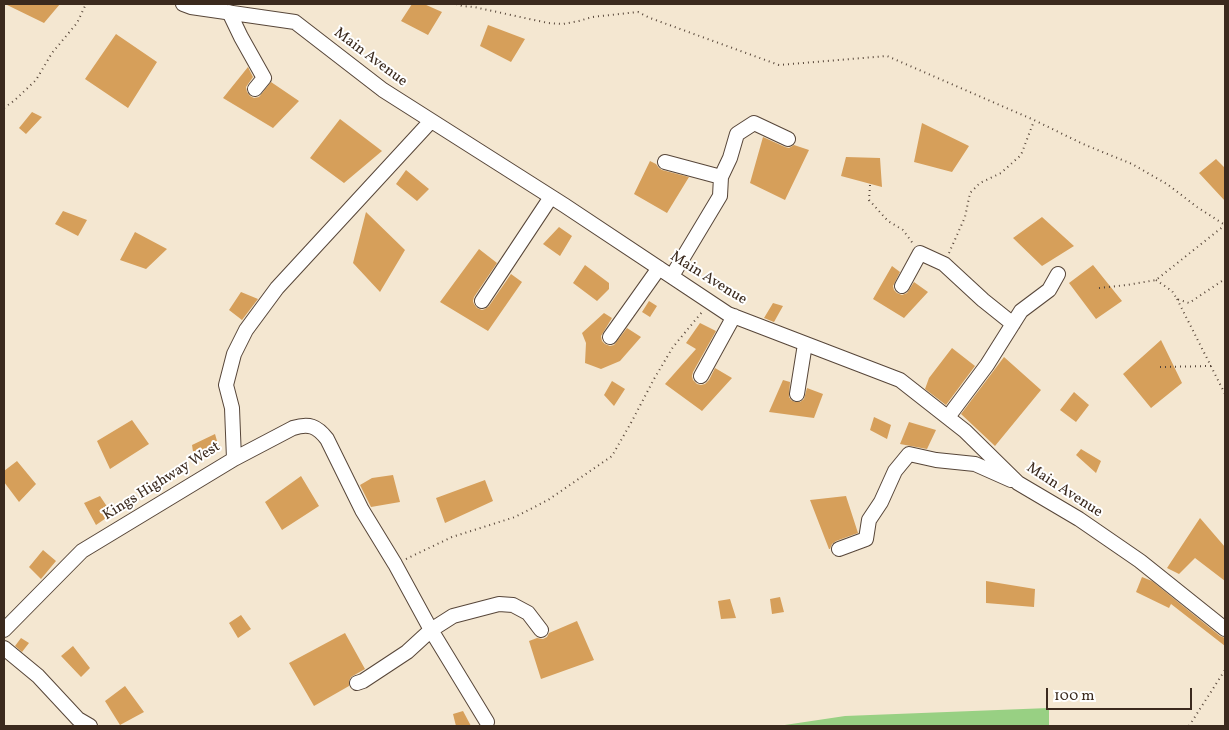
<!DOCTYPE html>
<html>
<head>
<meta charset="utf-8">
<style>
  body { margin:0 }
  #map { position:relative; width:1229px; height:730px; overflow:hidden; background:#f4e7d1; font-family:Vollkorn,serif }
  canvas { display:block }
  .frame { position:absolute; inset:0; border:5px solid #3b2a1e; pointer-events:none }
  .scale { position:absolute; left:1046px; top:688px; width:146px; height:22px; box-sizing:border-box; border:2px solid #3b2a1e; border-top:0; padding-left:6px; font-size:15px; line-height:18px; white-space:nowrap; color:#3b2a1e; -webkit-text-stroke:4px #fff; paint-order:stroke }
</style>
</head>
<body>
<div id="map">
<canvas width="1229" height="730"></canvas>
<div class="frame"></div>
<div class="scale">100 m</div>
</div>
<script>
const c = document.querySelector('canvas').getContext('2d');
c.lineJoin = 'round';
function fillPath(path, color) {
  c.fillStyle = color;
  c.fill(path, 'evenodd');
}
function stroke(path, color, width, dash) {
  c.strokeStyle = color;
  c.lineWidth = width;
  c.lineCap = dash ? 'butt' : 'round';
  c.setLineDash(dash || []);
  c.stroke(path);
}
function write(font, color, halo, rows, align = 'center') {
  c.font = font + ' Vollkorn,serif';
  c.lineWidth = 4;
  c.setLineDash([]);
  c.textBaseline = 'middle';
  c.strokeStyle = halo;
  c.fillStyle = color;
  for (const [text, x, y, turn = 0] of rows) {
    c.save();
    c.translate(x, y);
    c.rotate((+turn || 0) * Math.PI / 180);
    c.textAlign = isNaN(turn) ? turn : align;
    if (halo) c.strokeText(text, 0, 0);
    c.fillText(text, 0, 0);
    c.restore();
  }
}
const green = new Path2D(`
  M1049 708V726H778L845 716Z`);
const building = new Path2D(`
  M5 4H60L44 23Z
  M412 4H424L442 12 428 35 401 21Z
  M488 25 525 39 511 62 480 46Z
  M116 34 157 62 128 108 85 79Z
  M248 67 253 77 246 87 247 92 250 96 254 98 259 97 271 82 299 101 273 128 223 98Z
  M32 112 42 117 26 134 19 128Z
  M340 119 382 151 344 183 310 158Z
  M922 123 969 146 952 172 914 162Z
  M763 137 785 147 789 148 794 145 809 150 785 200 750 183Z
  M846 157 880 158 882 187 841 176Z
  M1216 159 1225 168V201L1199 173Z
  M650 161 656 164 659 168 662 170 689 177 667 213 634 194Z
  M406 170 429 189 417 201 396 184Z
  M63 211 87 220 78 236 55 224Z
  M366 212 405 250 380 292 353 263Z
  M1042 217 1074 246 1042 266 1013 238Z
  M559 227 572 236 560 256 543 244Z
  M135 232 167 249 146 269 120 260Z
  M479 249 497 263 474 297 473 301 474 304 477 308 482 310 485 309 489 306 511 274 522 282 488 331 440 302Z
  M585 265 609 283V289L597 301 573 283Z
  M1093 265 1122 301 1096 319 1069 283Z
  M892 266 900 272 893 286 894 290 897 293 902 295 907 293 914 282 928 292 904 318 873 299Z
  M241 292 258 299 242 320 229 310Z
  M649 301 657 306 650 317 642 312Z
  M773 303 783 306 774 322 764 318Z
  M604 313 612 318 601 336 602 341 605 344 610 346 614 345 627 328 641 337 620 361 601 369 585 363 586 343 582 333Z
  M700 323 716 331 693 372 692 376 693 380 697 384 701 385 705 384 709 380 715 368 732 378 702 411 665 384 696 349 686 343Z
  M1161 340 1182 383 1151 408 1123 374Z
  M952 348 975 366 946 405 925 389 929 378Z
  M1004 357 1041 390 995 446 961 414Z
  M783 380 790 382 789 397 791 400 795 402H800L804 399 807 388 823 394 814 418 769 412Z
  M612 381 625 389 614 406 604 395Z
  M1074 392 1089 405 1076 422 1060 410Z
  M874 417 891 425 887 439 870 430Z
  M132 420 149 444 110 469 97 441Z
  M909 422 936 430 927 449 900 444Z
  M215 434 219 448 194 458 192 445Z
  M1081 449 1101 461 1096 473 1076 455Z
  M17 461 36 484 19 502 4 482V471Z
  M393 475 400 502 371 507 360 485 372 478Z
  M301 476 319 506 282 530 265 502Z
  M485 480 493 501 445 523 436 498Z
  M100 496 112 514 96 525 84 503Z
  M846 496 858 533 836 541 832 544 830 549H829L810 500Z
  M1200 518 1225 547V581L1195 558 1179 574 1167 568Z
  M43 550 56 561 41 579 29 567Z
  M1142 577 1152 581 1220 636 1225 638V646L1171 604 1169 608 1136 592Z
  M986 581 1035 589 1034 607 986 603Z
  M780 597 784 612 772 614 770 599Z
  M730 599 736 618 721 619 718 601Z
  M241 615 251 629 238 638 229 623Z
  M577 621 594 660 541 679 529 641 537 638 543 639 547 637 549 633Z
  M345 633 365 669 351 677 349 681V686L314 706 289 663Z
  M21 638 29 643 22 652 15 646Z
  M73 646 90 668 81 677 61 656Z
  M125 686 144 712 120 725 105 701Z
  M463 711 471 726H456L453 714Z`);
const path = new Path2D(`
  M456 4 462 6 474 7 548 23 563 24 579 21 592 17 638 12 650 18 779 65 887 56 1034 120 1083 144 1132 164 1167 184 1197 207 1225 225
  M4 108 15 100 36 80 52 53 77 23 86 4
  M870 185 869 200 888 221 903 230 914 245
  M949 253 965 217 970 193 980 183 1001 173 1021 155 1034 121
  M1156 280 1172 291 1177 299 1189 303 1225 279
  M1099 288 1127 285 1156 280 1225 225
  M1177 299 1225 394
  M1160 367 1211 366
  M406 559 452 537 515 517 548 500 612 456 632 421 654 379 673 347 702 312
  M1189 726 1225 670`);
const minor = new Path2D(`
  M183 4 191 7 295 22 383 90 564 205 728 314 900 380 965 431 1018 483 1079 519 1140 561 1225 629
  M229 12 241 37 264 78 255 89
  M665 162 721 177
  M672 276 720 196 721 177 730 158 737 134 754 123 788 139
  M902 286 920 253 944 264 983 300 1013 324
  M482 301 551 197
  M610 337 659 268
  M701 376 734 316
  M797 394 805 344
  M948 417 987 365 1021 311 1049 290 1058 274
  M234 459 293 428C309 423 317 426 327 439L362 510 395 564 431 630 487 722
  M839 549 866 539 869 520 881 502 895 471 909 454 936 460 975 464 1011 480
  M4 630 82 551 234 459 232 408 226 385 234 354 246 330 277 288 431 121
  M4 648 38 676 78 719 90 726
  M357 683 363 681 407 652 431 630 453 616 499 604 513 605 528 613 541 630`);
const streetNames = [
  ["Main Avenue",370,58,37],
  ["Main Avenue",708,279,32],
  ["Kings Highway West",162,482,-32],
  ["Main Avenue",1064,491,33]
];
fillPath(green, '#98d083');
fillPath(building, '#d69f5a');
stroke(minor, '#574639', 16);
stroke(path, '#574639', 2, [1, 4]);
stroke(minor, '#fff', 14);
write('15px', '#3b2a1e', '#fff', streetNames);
</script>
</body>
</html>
